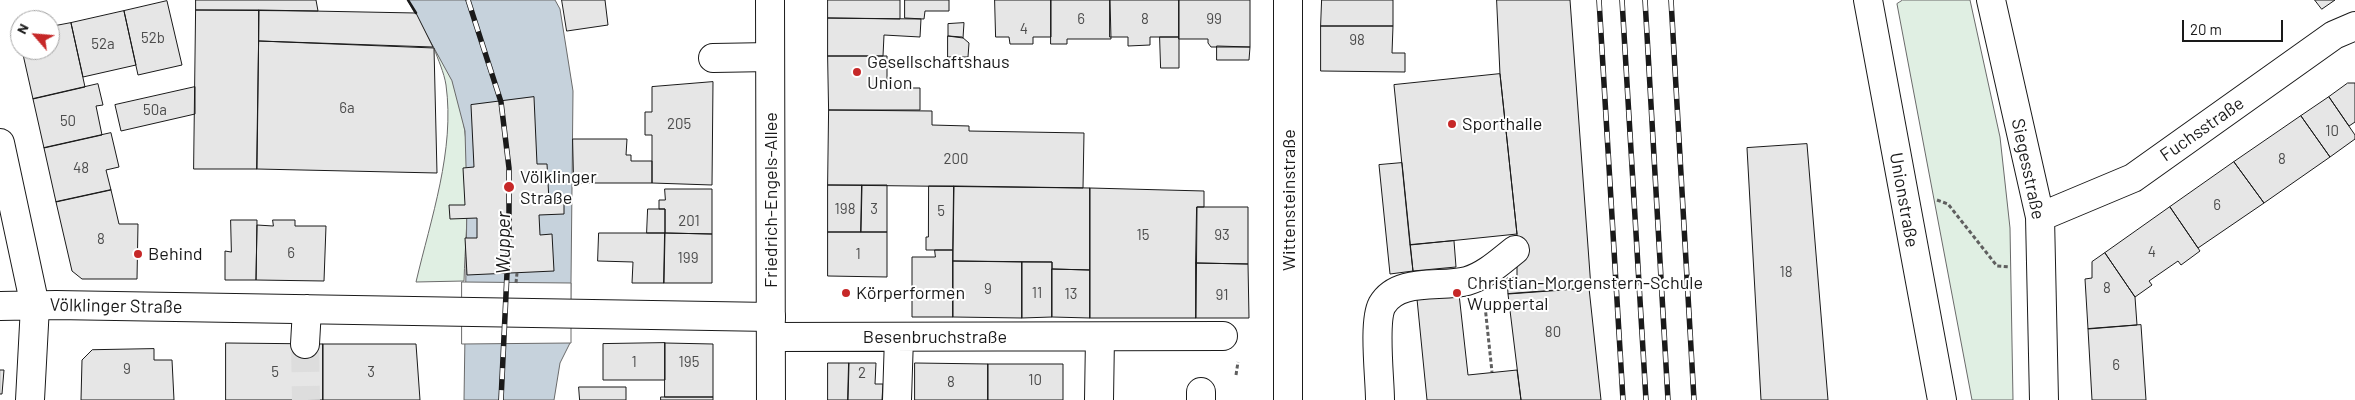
<!DOCTYPE html>
<html>
<head>
<meta charset="utf-8">
<style>
  body { margin:0 }
  #map { position:relative; width:2355px; height:400px; overflow:hidden; background:#fff; font-family:Barlow,sans-serif }
  canvas { display:block }
  .north { position:absolute; left:10px; top:10px; width:50px; height:50px; box-sizing:border-box; background:#fff; border:1px solid #a3a3a3; border-radius:50%; rotate:297deg; font-size:14px; font-weight:700; line-height:20px; text-align:center; color:#1a1a1a }
  .north::after { content:''; display:block; margin:auto; width:18px; height:22px; background:#c62828; clip-path:polygon(50% 0,100% 100%,50% 72%,0 100%) }
  .scale { position:absolute; left:2182px; top:20px; width:101px; height:22px; box-sizing:border-box; border:2px solid #1a1a1a; border-top:0; padding-left:6px; font-size:15px; line-height:18px; white-space:nowrap; color:#1a1a1a; -webkit-text-stroke:4px #fff; paint-order:stroke }
</style>
</head>
<body>
<div id="map">
<canvas width="2355" height="400"></canvas>
<div class="north">N</div>
<div class="scale">20 m</div>
</div>
<script>
const c = document.querySelector('canvas').getContext('2d');
c.lineJoin = 'round';
function fillPath(path, color) {
  c.fillStyle = color;
  c.fill(path, 'evenodd');
}
function stroke(path, color, width, dash) {
  c.strokeStyle = color;
  c.lineWidth = width;
  c.lineCap = dash ? 'butt' : 'round';
  c.setLineDash(dash || []);
  c.stroke(path);
}
function write(font, color, halo, rows, align = 'center') {
  c.font = font + ' Barlow,sans-serif';
  c.lineWidth = 4;
  c.setLineDash([]);
  c.textBaseline = 'middle';
  c.strokeStyle = halo;
  c.fillStyle = color;
  for (const [text, x, y, turn = 0] of rows) {
    c.save();
    c.translate(x, y);
    c.rotate((+turn || 0) * Math.PI / 180);
    c.textAlign = isNaN(turn) ? turn : align;
    if (halo) c.strokeText(text, 0, 0);
    c.fillText(text, 0, 0);
    c.restore();
  }
}
const green = new Path2D(`
  M1903 0H1970L2000 137 2010 228 2013 400H1972L1897 4Z
  M434 48C440 59 448 70 453 82 476 144 466 216 464 281L416 282C431 218 455 150 446 85 444 72 438 60 434 48Z`);
const water = new Path2D(`
  M408 0H555L560 9 573 91 571 282 570 343 560 363 554 400H464L467 201 465 131 452 81Z`);
const pier = new Path2D(`
  M462 282 571 283V343L462 344Z`);
const building = new Path2D(`
  M196 0H316L318 11 196 10Z
  M562 0H605L608 25 567 31Z
  M828 0H900V19L828 18Z
  M905 0H949V11H925L924 19 905 18Z
  M995 0H1051V37H1033V44H1010L1009 37H996Z
  M1051 0H1110L1111 39H1067V44H1051Z
  M1110 0H1179V37H1150V45L1128 46V37H1110Z
  M1179 0H1250V47H1211L1208 43V39H1179Z
  M1322 0H1393V26H1321Z
  M1497 0H1570L1591 288 1508 294 1507 278 1517 277V234L1500 74Z
  M2315 0H2335L2322 9Z
  M167 1 182 65 138 75 124 11Z
  M196 10H259L257 169H194Z
  M259 10 416 13 433 47 259 41Z
  M124 11 136 65 83 77 71 23Z
  M828 18 921 19 920 37 884 35 883 56H828Z
  M71 23 85 87 33 99 22 50H50V27Z
  M964 23 963 38 948 36V24Z
  M1321 26H1393L1392 53H1405V72L1321 71Z
  M948 36 962 37 969 43 968 57H948Z
  M1160 37H1179V68H1161Z
  M259 41 434 48 437 173 257 169Z
  M1217 46 1250 47 1249 60H1217Z
  M828 56H887V88H920V110H829Z
  M1500 74 1517 234 1410 245 1394 85Z
  M713 82 712 185 652 183V135H645V112H652V87Z
  M2348 83H2355V122L2349 126 2329 97Z
  M98 84 103 105 96 106 102 135 44 148 33 99Z
  M195 87V114L121 131 115 105Z
  M534 97 537 164H547L549 201 564 200V214L539 215 540 235 552 234 554 271 467 275 465 238H477V218L450 219 449 205H465L463 168 474 167 471 105Z
  M2329 97 2355 135V139L2330 157 2301 116Z
  M829 110 932 111V125L969 126V131L1084 133 1083 188 828 185Z
  M2301 116 2330 157 2264 203 2234 162Z
  M111 133 119 167 106 170 111 190 56 202 44 148Z
  M573 139H627L626 155H631V161H652V183H574Z
  M1807 144 1828 400H1761L1747 148Z
  M2234 162 2264 203 2198 248 2170 207Z
  M1402 163 1413 271 1390 274 1379 165Z
  M828 185H862L861 232H828Z
  M862 185H887V232H861Z
  M929 186H954L953 250H926V237H928Z
  M954 186 1090 188V270L1052 269V262L953 261Z
  M1090 188 1204 191V207H1197L1196 318H1090Z
  M665 189H712V234L665 233V209H659V200H665Z
  M111 190 119 224H138L137 279H82L72 271 56 202Z
  M1197 207H1248V264L1196 263Z
  M2170 207 2200 251 2181 265 2178 261 2149 281 2152 285 2135 297 2105 253Z
  M648 209H665V233H647Z
  M231 220H257L256 280H225V251L231 252Z
  M273 220H295V226H326L324 281 256 280 257 225 273 226Z
  M828 232H887V277L828 276Z
  M599 233H665L664 283H632L633 262 598 261Z
  M665 233 712 234V283H664Z
  M1454 241 1456 267 1413 271 1410 245Z
  M935 250H953V317H912V257H935Z
  M2105 253 2135 297 2137 325 2088 329 2085 279 2092 278V262Z
  M953 261 1022 262V318L953 317Z
  M1022 262H1052V317L1022 318Z
  M1196 263 1248 264 1249 318H1196Z
  M1052 269 1090 270V318L1052 317Z
  M1589 288 1601 400H1521L1508 294Z
  M1459 294 1468 375 1517 370 1521 400H1427L1417 299Z
  M2141 325 2146 400H2092L2088 329Z
  M226 343 323 344V400H226Z
  M665 343 713 344V397H665Z
  M665 343V380H603V344Z
  M323 344H416L420 400H323Z
  M154 349V360H172L174 400H81L82 360 92 350Z
  M828 363H849L848 400H828Z
  M849 363H876L875 384H883L882 400H848Z
  M915 363 988 364V400H915Z
  M988 364H1063V400H988Z
  M0 370H4L2 394H0Z
  M579 387H626V400H580Z
  M661 397H713V400H661Z`);
const minorTunnel = new Path2D(`
  M305 344 306 400`);
const path = new Path2D(`
  M1937 200 1948 204 1997 266 2010 267
  M516 283 517 273
  M1485 306 1492 372
  M1236 375 1238 362`);
const minor = new Path2D(`
  M1288 0V400
  M1868 0 1942 400
  M1991 0 2040 217 2044 400
  M713 58 770 57
  M0 143 35 306 30 400
  M2040 217 2133 178 2334 35 2355 26
  M0 306 56 305 771 317
  M771 337 1223 336
  M305 344 307 309
  M897 400 899 337
  M1099 400 1100 337
  M1201 400V392
  M1380 400C1380 379 1373 322 1382 305 1398 277 1441 288 1467 281 1485 276 1501 261 1515 250`);
const major = new Path2D(`
  M770 0 771 400`);
const rail = new Path2D(`
  M468 0 501 102 509 168V231L501 400
  M1599 0 1623 400
  M1622 0 1646 400
  M1645 0 1668 400
  M1671 0 1694 400`);
const wall = new Path2D(`
  M408 0 416 13`);
const markers = [
  [857,72,5,"#c62828"],
  [1452,124,5,"#c62828"],
  [509,187,6,"#c62828"],
  [138,254,5,"#c62828"],
  [846,293,5,"#c62828"],
  [1457,293,5,"#c62828"]
];
const numberNames = [
  ["6",1081,19],
  ["8",1145,19],
  ["99",1214,19],
  ["4",1024,29],
  ["52b",153,38],
  ["98",1357,40],
  ["52a",103,44],
  ["6a",347,108],
  ["50a",155,110],
  ["50",68,121],
  ["205",679,124],
  ["10",2332,131],
  ["200",956,159],
  ["8",2282,159],
  ["48",81,168],
  ["6",2217,205],
  ["198",845,209],
  ["3",874,209],
  ["5",941,211],
  ["201",689,221],
  ["15",1143,235],
  ["93",1222,235],
  ["8",101,239],
  ["4",2152,252],
  ["6",291,253],
  ["1",858,254],
  ["199",688,258],
  ["18",1786,272],
  ["8",2107,288],
  ["9",988,289],
  ["11",1037,293],
  ["13",1071,294],
  ["91",1222,295],
  ["80",1553,332],
  ["1",634,362],
  ["195",689,362],
  ["6",2116,365],
  ["9",127,369],
  ["5",275,372],
  ["3",371,372],
  ["2",862,373],
  ["10",1035,380],
  ["8",951,382]
];
const poiNames = [
  ["Gesellschaftshaus",867,62],
  ["Union",867,83],
  ["Sporthalle",1462,124],
  ["Völklinger",520,177],
  ["Straße",520,198],
  ["Behind",148,254],
  ["Christian-Morgenstern-Schule",1467,283],
  ["Wuppertal",1467,304],
  ["Körperformen",856,293]
];
const streetNames = [
  ["Fuchsstraße",2202,129,-35],
  ["Siegesstraße",2028,169,78],
  ["Friedrich-Engels-Allee",771,200,-90],
  ["Wittensteinstraße",1289,200,-90],
  ["Unionstraße",1904,200,80],
  ["Völklinger Straße",116,306,1],
  ["Besenbruchstraße",935,337]
];
const waterNames = [
  ["Wupper",504,243,-90]
];
fillPath(green, '#e0efe3');
stroke(green, '#6a6a6a', 1);
fillPath(water, '#c6d2dc');
stroke(water, '#6a6a6a', 1);
fillPath(pier, '#fff');
stroke(pier, '#6a6a6a', 1);
fillPath(building, '#e6e6e6');
stroke(building, '#1a1a1a', 1);
stroke(minorTunnel, '#ddd', 28, [28, 14]);
stroke(minor, '#1a1a1a', 30);
stroke(major, '#1a1a1a', 30);
stroke(path, '#5f5f5f', 3, [4, 2.5]);
stroke(minor, '#fff', 28);
stroke(major, '#fff', 28);
stroke(rail, '#1a1a1a', 5.5);
stroke(rail, '#fff', 4, [11]);
stroke(wall, '#1a1a1a', 2.5);
for (const [x, y, r, color] of markers) {
  const dot = new Path2D();
  dot.arc(x, y, r, 0, 2 * Math.PI);
  c.fillStyle = color;
  c.fill(dot);
  stroke(dot, '#fff', 2);
}
write('15px', '#4d4d4d', null, numberNames);
write('18px', '#1a1a1a', '#fff', poiNames, 'left');
write('18px', '#1a1a1a', '#fff', streetNames);
write('italic 19px', '#1a1a1a', '#fff', waterNames);
</script>
</body>
</html>
